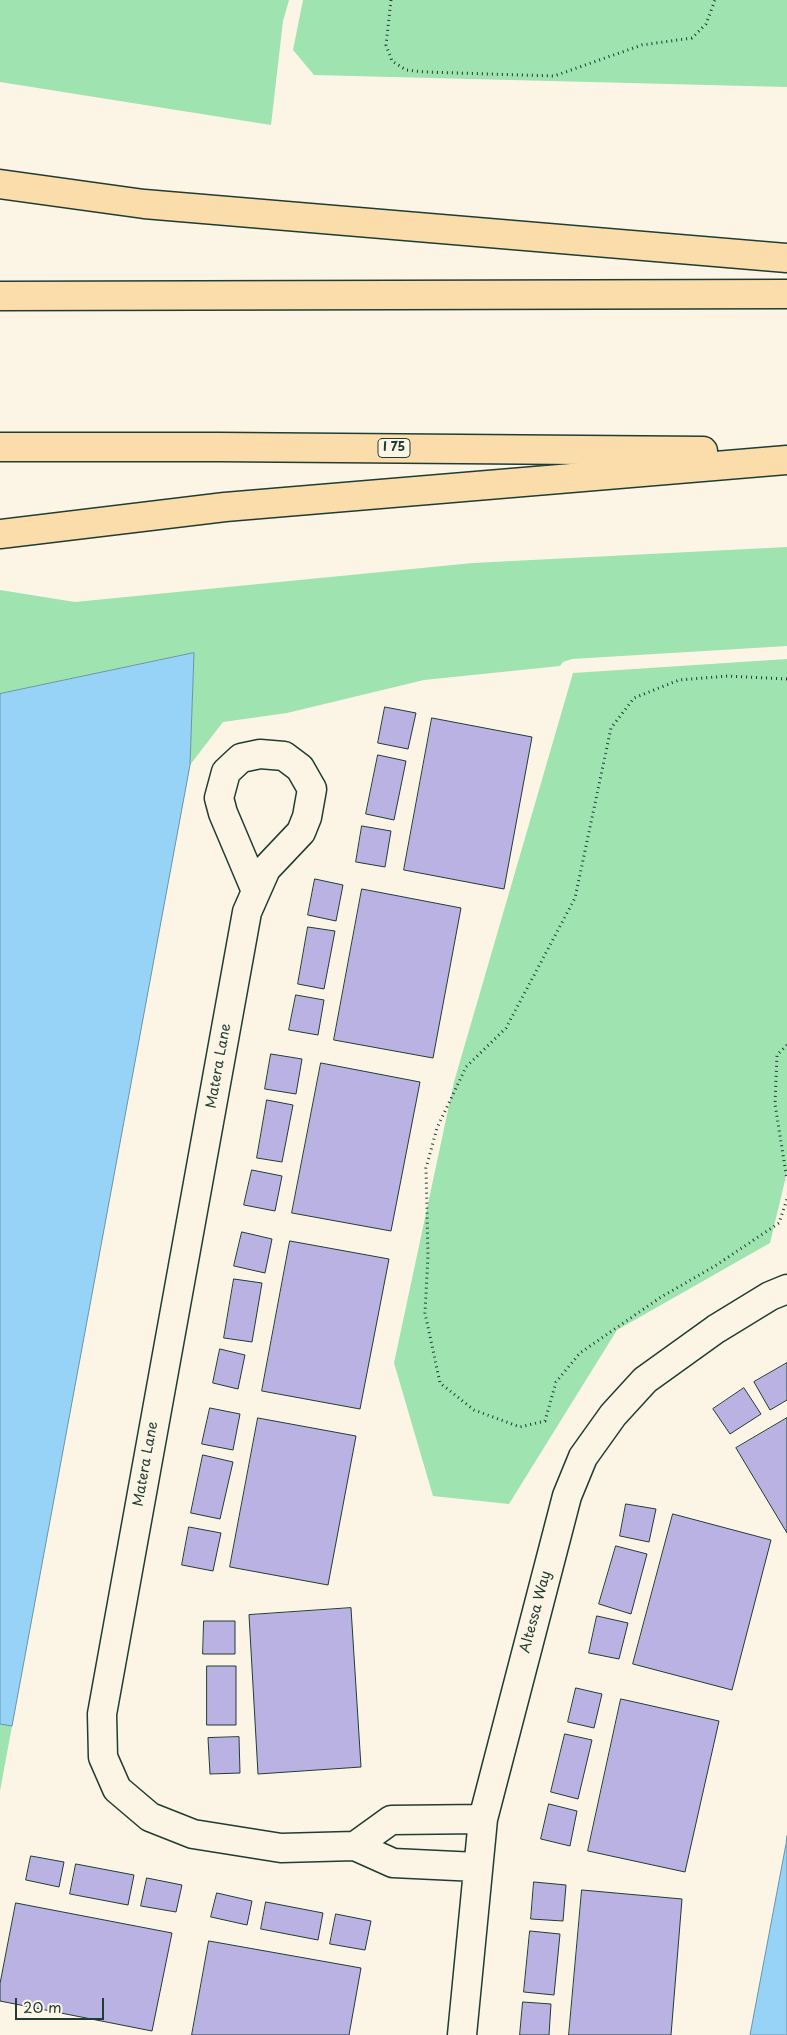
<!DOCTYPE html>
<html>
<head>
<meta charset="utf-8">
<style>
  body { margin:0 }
  #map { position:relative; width:787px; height:2035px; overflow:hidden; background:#fcf5e5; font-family:"Playpen Sans",sans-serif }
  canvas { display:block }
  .scale { position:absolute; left:15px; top:1998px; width:89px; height:22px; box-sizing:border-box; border:2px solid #1f3d34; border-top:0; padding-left:6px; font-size:15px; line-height:18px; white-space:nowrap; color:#1f3d34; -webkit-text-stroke:4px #fcf5e5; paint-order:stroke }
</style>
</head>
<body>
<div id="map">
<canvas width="787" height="2035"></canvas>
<div class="scale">20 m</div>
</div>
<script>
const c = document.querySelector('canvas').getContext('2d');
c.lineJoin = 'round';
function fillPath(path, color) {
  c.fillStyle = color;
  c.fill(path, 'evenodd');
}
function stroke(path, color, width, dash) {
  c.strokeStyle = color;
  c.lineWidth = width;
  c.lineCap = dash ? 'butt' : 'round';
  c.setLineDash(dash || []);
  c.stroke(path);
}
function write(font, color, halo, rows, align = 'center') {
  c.font = font + ' "Playpen Sans",sans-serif';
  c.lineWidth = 4;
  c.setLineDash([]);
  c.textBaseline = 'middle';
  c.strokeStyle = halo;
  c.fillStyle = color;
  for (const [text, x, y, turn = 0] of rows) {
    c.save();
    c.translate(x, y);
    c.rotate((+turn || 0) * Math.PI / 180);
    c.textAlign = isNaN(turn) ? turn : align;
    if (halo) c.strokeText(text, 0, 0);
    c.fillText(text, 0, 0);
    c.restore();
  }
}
const green = new Path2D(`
  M0 0H289L283 21 271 125 0 82Z
  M303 0H787V87L314 75 293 50Z
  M787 547V646L572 659 563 662 560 666 424 680 287 713 223 722 190 765 194 653 0 694V590L75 602 473 563Z
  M787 659V1172L770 1243 617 1330 509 1504 433 1496 394 1363 454 1082 573 673Z
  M0 1724 12 1726 0 1791Z`);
const water = new Path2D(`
  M194 653 190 765 12 1726 0 1724V694Z
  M787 1836V2035H750L786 1844Z`);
const building = new Path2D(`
  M385 707 416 713 408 749 378 743Z
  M432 718 532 737 504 889 404 870Z
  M378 755 406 761 394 820 366 814Z
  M362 826 391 831 385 867 356 862Z
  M315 879 343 885 336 921 308 915Z
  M362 889 461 908 433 1058 334 1040Z
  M308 927 335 931 324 989 298 984Z
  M296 995 324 1000 318 1035 289 1030Z
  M271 1054 302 1059 296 1094 265 1089Z
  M321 1063 420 1082 391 1231 292 1213Z
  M267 1100 293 1105 282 1162 257 1158Z
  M252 1170 282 1176 275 1211 244 1205Z
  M242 1232 272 1239 265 1273 234 1266Z
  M290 1241 389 1259 360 1409 262 1391Z
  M234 1279 262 1283 252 1342 224 1338Z
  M220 1349 245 1355 238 1389 213 1383Z
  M787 1363V1400L770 1410 754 1382Z
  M744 1388 761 1414 730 1434 713 1409Z
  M210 1408 240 1414 233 1450 202 1444Z
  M258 1418 356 1436 328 1585 230 1567Z
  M787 1418V1533L736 1448Z
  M203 1455 233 1462 220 1519 191 1513Z
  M626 1504 656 1509 649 1542 620 1536Z
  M673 1514 771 1540 732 1690 633 1664Z
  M189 1527 221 1533 213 1571 182 1565Z
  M616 1546 647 1554 631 1614 599 1604Z
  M351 1608 361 1767 258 1774 249 1615Z
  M597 1616 628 1623 619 1659 589 1653Z
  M204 1621H235V1654H203Z
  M207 1666H236V1725H207Z
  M576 1688 602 1694 594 1728 568 1722Z
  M621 1699 719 1721 685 1872 588 1851Z
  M565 1734 592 1740 578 1799 551 1792Z
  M239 1737 240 1773 210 1774 208 1738Z
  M549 1804 577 1811 570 1846 541 1839Z
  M31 1856 64 1862 59 1887 26 1880Z
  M76 1864 134 1875 128 1905 70 1894Z
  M147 1878 182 1885 176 1912 141 1906Z
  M534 1882 566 1885 563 1921 531 1919Z
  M582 1890 682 1899 671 2035H569Z
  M217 1893 252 1901 247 1925 211 1917Z
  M266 1902 323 1913 318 1940 261 1929Z
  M16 1903 172 1933 152 2031 0 2001V1984Z
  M336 1914 371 1921 365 1950 330 1944Z
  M530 1931 560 1934 554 1995 524 1992Z
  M209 1941 361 1968 349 2035H192Z
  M523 2002 551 2004 549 2035H520Z`);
const path = new Path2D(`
  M391 0 386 45 392 61 406 70 425 72 554 76 642 45 692 38 706 24 715 0
  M787 679 728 676 679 680 634 698 611 728 575 898 506 1028 466 1067 437 1128 426 1168 428 1256 425 1313 440 1383 474 1410 520 1427 545 1421 556 1382 580 1353 661 1297 715 1266 779 1223 787 1199
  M787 1045 777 1055 775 1104 787 1180`);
const minor = new Path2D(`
  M256 891 223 813 219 798 226 772 241 758 260 754 284 756 300 768 312 789 307 817 301 832 266 869 247 912 102 1714 103 1757 117 1789 150 1817 193 1834 281 1848 355 1846 393 1863 477 1867
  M355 1846 391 1820 483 1819
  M462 2035 483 1819 567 1496 583 1457 613 1415 645 1380 716 1329 770 1296 787 1289`);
const motorway = new Path2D(`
  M0 184 144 204 787 258
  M0 296 787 294
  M0 447H219L703 451
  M0 534 225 507 787 460`);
const shields = [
  [394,448,32]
];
const shieldNames = [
  ["I 75",394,448]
];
const streetNames = [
  ["Matera Lane",219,1066,-80],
  ["Matera Lane",146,1464,-80],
  ["Altessa Way",536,1612,-75]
];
fillPath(green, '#9ee3b0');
fillPath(water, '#97d2f7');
stroke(water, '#6796a9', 1);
fillPath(building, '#bbb2e4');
stroke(building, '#1f3d34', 1);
stroke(minor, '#1f3d34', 31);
stroke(motorway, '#1f3d34', 31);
stroke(path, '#1f3d34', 3, [1, 4]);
stroke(minor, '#fcf5e5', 28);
stroke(motorway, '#faddab', 28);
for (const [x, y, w] of shields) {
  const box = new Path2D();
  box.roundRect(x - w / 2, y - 9.5, w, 19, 4);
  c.fillStyle = '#fcf5e5';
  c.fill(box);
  stroke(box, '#1f3d34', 1);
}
write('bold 12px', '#1f3d34', null, shieldNames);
write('14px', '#1f3d34', '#fcf5e5', streetNames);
</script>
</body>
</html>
